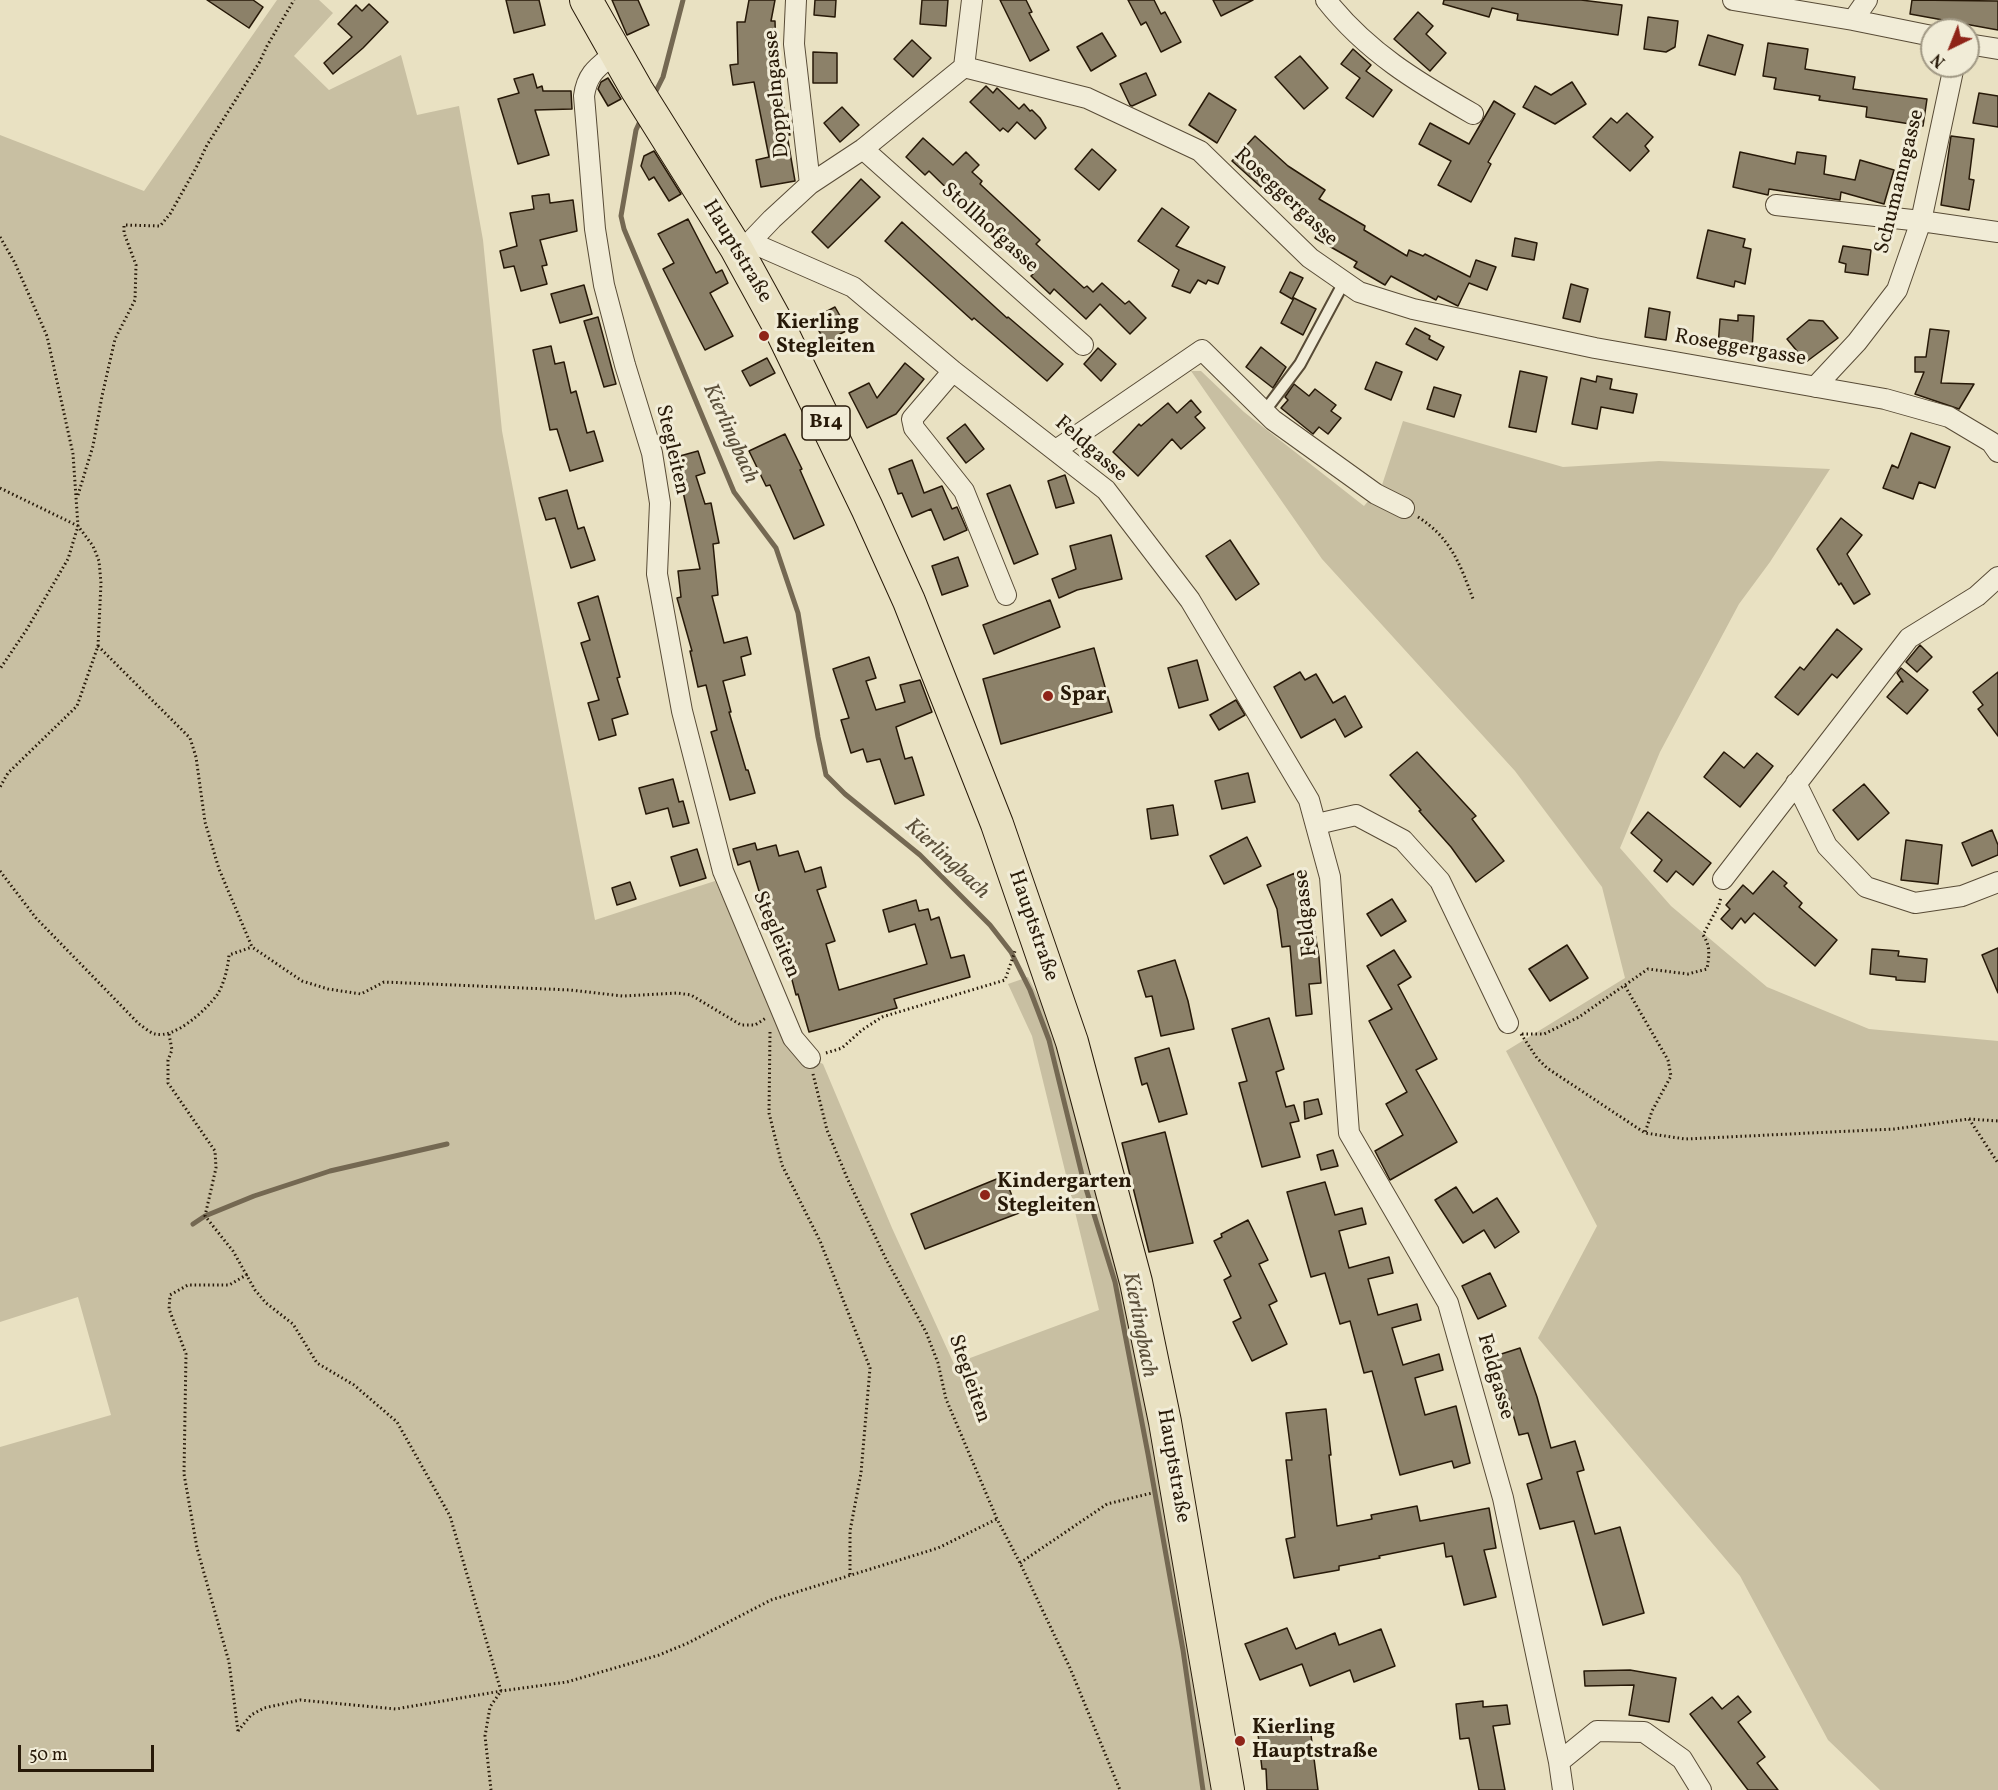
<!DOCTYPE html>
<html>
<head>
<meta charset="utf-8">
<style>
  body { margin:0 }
  #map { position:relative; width:1998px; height:1790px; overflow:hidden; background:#e9e1c2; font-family:Vollkorn,serif }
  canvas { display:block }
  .north { position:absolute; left:1920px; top:18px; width:60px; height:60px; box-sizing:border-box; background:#f1ecd7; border:2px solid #a09884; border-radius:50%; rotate:223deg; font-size:16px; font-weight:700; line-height:24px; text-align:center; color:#271908 }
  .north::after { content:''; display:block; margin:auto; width:21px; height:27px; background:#8f2418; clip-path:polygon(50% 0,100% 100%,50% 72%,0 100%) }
  .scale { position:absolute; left:18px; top:1745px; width:136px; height:27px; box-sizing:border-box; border:3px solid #271908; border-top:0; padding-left:8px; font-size:18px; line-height:21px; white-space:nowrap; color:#271908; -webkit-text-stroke:4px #f1ecd7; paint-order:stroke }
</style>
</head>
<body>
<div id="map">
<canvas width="1998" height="1790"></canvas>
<div class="north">N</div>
<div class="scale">50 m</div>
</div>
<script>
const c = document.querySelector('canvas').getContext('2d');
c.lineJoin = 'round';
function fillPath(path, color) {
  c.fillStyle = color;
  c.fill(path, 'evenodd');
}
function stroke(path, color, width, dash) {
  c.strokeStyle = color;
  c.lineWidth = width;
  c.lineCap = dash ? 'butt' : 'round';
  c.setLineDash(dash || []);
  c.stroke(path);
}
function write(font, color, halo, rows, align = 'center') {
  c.font = font + ' Vollkorn,serif';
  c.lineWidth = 6;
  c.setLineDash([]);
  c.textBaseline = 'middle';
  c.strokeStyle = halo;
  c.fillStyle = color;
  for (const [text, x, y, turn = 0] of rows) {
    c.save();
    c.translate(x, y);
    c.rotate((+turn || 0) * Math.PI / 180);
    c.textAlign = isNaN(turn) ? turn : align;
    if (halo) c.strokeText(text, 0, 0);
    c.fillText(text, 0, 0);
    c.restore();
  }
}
const green = new Path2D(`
  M277 0H319L333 13 294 56 329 90 401 55 417 115 459 106 483 240 502 431 595 920 715 881 789 1047 823 1064 892 1228 954 1364 1099 1310 1032 1036 1008 984 1028 977 1053 1026 1136 1348 1211 1790H0V1447L111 1415 78 1297 0 1322V135L144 191Z
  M1191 371H1201L1244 412 1364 506 1382 485 1403 421 1563 467 1659 461 1830 469 1770 562 1739 604 1660 752 1620 848 1671 906 1767 987 1869 1029 1998 1041V1790H1880L1828 1740 1740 1576 1538 1338 1597 1226 1506 1051 1625 978 1602 887 1515 771 1322 559Z`);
const stream = new Path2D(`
  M654 95 663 77 683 0
  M642 117 636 130 621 216 624 229 734 492 776 548 798 613 818 737 826 775 845 794 920 855 990 925 1011 952 1030 990 1049 1040 1083 1179 1115 1282 1148 1454 1183 1650 1203 1790
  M193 1224 205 1216 254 1196 330 1171 447 1144`);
const building = new Path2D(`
  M207 0H253L263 7 249 28Z
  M506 0H539L545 25 514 33Z
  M612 0H638L649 25 627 35Z
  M749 0H775L771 21H775L776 57 783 105 790 135H787L795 181 761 187 756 160 769 157 754 82 733 85 730 65 738 64 737 22H745Z
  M815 0H836L835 17 814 15Z
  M922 0H948L946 26 920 24Z
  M1000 0H1026L1032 12 1029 13 1049 50 1030 61Z
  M1128 0H1154L1161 14 1165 12 1181 42 1161 52 1146 22 1141 25Z
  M1213 0H1253L1221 16Z
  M1444 0H1581L1622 5 1618 35 1517 20 1518 14 1492 8 1489 17 1443 4Z
  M1912 0 1998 1V30L1910 14Z
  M369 4 388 22 363 48 333 74 324 63 352 37 338 24 356 5 362 11Z
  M1418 12 1433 26 1426 34 1446 53 1430 71 1394 39Z
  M1648 17 1678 21 1675 47 1666 52 1644 49Z
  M1102 33 1116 56 1091 71 1077 47Z
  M1708 35 1743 45 1735 75 1699 65Z
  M912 40 931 58 913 77 894 59Z
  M1768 43 1808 49 1805 69 1855 77 1853 89 1927 99 1923 126 1866 117 1867 107 1819 100 1820 96 1774 89 1776 78 1763 76Z
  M1353 49 1371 65 1366 71 1392 90 1373 117 1346 98 1360 78 1341 64Z
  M813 52 837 53V83H813Z
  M1300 56 1328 88 1304 109 1275 77Z
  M1146 73 1156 95 1132 106 1130 105 1120 84Z
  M533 74 537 88 542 86 543 91H571L572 109 535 110 549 155 518 164 498 99 519 93 514 79Z
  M608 78 621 99 608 106 598 89 601 82Z
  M1572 82 1586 104 1555 124 1523 107 1535 86 1551 95Z
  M986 86 993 93 997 88 1019 109 1024 104 1030 111 1032 110 1040 118 1046 128 1035 139 1017 122 1008 132 1003 128 1000 131 970 102Z
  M1209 93 1236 110 1217 143 1189 125Z
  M1979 93 1998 96V127L1973 123Z
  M1494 101 1515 114 1488 162 1491 164 1471 202 1438 185 1451 161 1419 144 1430 123 1469 144Z
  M842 107 859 125 840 142 824 123Z
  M1627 113 1653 137 1645 146 1649 151 1630 171 1593 137 1611 118 1617 123Z
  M1255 136 1288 166 1325 190 1319 199 1365 226 1364 230 1407 256 1409 250 1423 256 1425 254 1470 277 1476 260 1496 267 1487 290 1469 283 1458 306 1438 296 1436 300 1391 276 1385 285 1354 267 1357 262 1315 238 1323 225 1263 184 1261 187 1232 161Z
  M1951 136 1974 139 1969 179 1974 180 1969 210 1941 205Z
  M923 138 953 165 966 152 979 165 972 172 982 181 980 184 1040 240 1036 244 1084 288 1087 286 1093 292 1102 283 1125 304 1129 301 1146 318 1130 334 1100 304 1086 319 1054 289 1050 294 1031 276 1034 273 970 213 971 212 929 171 925 175 906 157Z
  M1092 149 1116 170 1099 190 1075 169Z
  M654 151 681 194 669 201 654 177 649 180 641 166 644 156Z
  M1740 152 1795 164 1797 152 1826 156 1824 174 1855 180 1860 160 1894 170 1884 204 1841 192 1840 200 1769 189 1768 195 1733 187Z
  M861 179 880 197 828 248 812 232Z
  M549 194 550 203 573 200 577 231 540 240 547 265 542 266 547 284 521 291 514 266 504 268 500 251 517 246 510 213 534 209 532 196Z
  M1162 208 1189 227 1176 246 1225 267 1218 284 1208 280 1206 284 1198 280 1190 293 1172 286 1179 270 1138 241Z
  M688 219 716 273 722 270 728 283 710 293 733 336 705 350 663 269 674 263 658 234Z
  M902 222 1007 318 1008 317 1063 364 1047 381 974 318 972 320 885 241Z
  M1708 230 1745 239 1743 247 1751 249 1745 284 1735 281 1734 287 1697 278Z
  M1515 238 1537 243 1534 260 1512 256Z
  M1843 246 1871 250 1868 275 1845 272 1846 264 1839 262Z
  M1290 272 1303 278 1292 299 1280 292Z
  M1571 284 1588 289 1580 322 1563 318Z
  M584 285 592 314 560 323 551 294Z
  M1294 298 1316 309 1303 335 1281 323Z
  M835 307 848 330 840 334 843 340 829 348 812 319Z
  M1649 308 1670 312 1666 340 1645 337Z
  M1738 315 1754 316 1752 350 1718 347 1720 319 1738 321Z
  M598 317 616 384 604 387 584 321Z
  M1809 320 1823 321 1838 338 1806 362 1787 339Z
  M1415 328 1430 336 1429 339 1444 347 1437 360 1406 344Z
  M1930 329 1949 331 1941 383 1974 384 1959 409 1915 394 1924 372H1915V357H1926Z
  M551 346 555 364 564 362 571 393 576 391 587 433 594 431 603 461 570 471 557 429 550 430 533 350Z
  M1261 347 1286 367 1273 388 1246 367Z
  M1098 348 1116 364 1101 381 1084 364Z
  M767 358 775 373 750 386 742 371Z
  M1376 362 1402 372 1391 400 1365 389Z
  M905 363 924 379 896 414 867 428 849 393 869 383 877 398Z
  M1520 371 1547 377 1536 432 1509 427Z
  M1597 376 1612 379 1610 389 1637 394 1633 413 1601 407 1597 429 1572 424 1581 378 1596 382Z
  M1294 384 1309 396 1315 389 1336 405 1331 411 1341 418 1328 434 1319 427 1313 434 1281 408 1288 400 1285 397Z
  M1434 387 1461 395 1454 417 1427 409Z
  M1191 400 1201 412 1195 417 1205 428 1181 449 1172 439 1138 476 1113 452 1139 424 1141 426 1168 403 1177 413Z
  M965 424 984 449 966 463 947 438Z
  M1911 433 1950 447 1935 488 1919 482 1913 499 1883 488 1892 465 1898 468Z
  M785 434 802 469 800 470 824 525 794 539 770 485 766 486 749 451Z
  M698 451 705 473 696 476 705 504 711 503 719 543 713 544 718 595 712 596 724 643 747 637 751 654 741 657 745 675 723 681 731 712H729L746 770H748L755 793 730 800 711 732 717 730 706 685 698 687 690 651H692L677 598 681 597 678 571 700 569 682 487 677 488 669 459Z
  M912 460 924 493 942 486 952 509 957 507 967 530 944 540 931 509 912 517 902 493 898 494 889 469Z
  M1065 475 1074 503 1056 508 1048 481Z
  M1010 485 1038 554 1014 564 987 494Z
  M567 490 578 529 584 527 595 560 571 568 555 518 546 520 539 498Z
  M1841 518 1862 535 1847 554 1870 594 1854 604 1841 583 1839 585 1817 549Z
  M1111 535 1122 579 1077 590 1059 598 1052 579 1076 569 1070 546Z
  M1230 540 1259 584 1236 600 1206 556Z
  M958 557 968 586 942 595 932 566Z
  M598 596 620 677 617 678 628 714 612 719 616 735 599 740 588 703 599 700 581 643 590 640 578 603Z
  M1050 600 1060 627 994 654 983 625Z
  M1837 629 1862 649 1837 678 1832 674 1798 715 1775 697 1800 667 1804 670Z
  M1920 645 1932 657 1917 672 1906 662Z
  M1094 648 1112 712 1001 744 983 679Z
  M869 657 876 678 866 681 876 710 905 702 900 685 920 680 932 712 896 727 905 759 912 757 924 795 895 804 880 759 867 762 863 749 851 753 841 720 849 718 833 669Z
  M1197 660 1208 700 1179 708 1168 668Z
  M1901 668 1928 690 1907 714 1887 697 1901 681 1903 682 1897 673Z
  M1300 672 1305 680 1316 674 1333 703 1345 696 1362 727 1345 737 1335 719 1301 738 1274 687Z
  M1998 672V736L1978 709 1983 705 1973 692Z
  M1236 700 1245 715 1219 730 1210 715Z
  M1417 752 1476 816 1472 819 1504 861 1476 882 1451 847 1419 811 1421 810 1390 775Z
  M1724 752 1744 768 1757 753 1773 766 1740 807 1704 777Z
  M1248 773 1255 802 1222 809 1215 781Z
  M673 779 679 802 683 801 689 823 673 827 668 808 646 814 639 788Z
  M1864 784 1889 813 1858 840 1833 810Z
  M1173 805 1178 835 1151 839 1147 809Z
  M1648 812 1711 863 1693 885 1676 871 1667 882 1654 871 1662 860 1631 833Z
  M1992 830 1998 845V855L1972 866 1962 843Z
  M1247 837 1261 866 1224 884 1210 856Z
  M1906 840 1942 845 1938 884 1901 880Z
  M755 843 757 850 776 845 779 856 798 851 805 872 821 867 826 887 817 890 835 941 826 944 839 990 927 964 915 924 889 932 883 910 916 900 919 911 928 909 931 920 939 917 951 958 964 955 970 977 894 999 897 1008 809 1032 798 994 796 995 787 961H784L767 911H765L750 861 738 865 733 849Z
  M697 849 706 878 680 886 671 857Z
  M1773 871 1787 883 1784 886 1802 903 1799 907 1837 940 1815 966 1754 913 1745 923 1741 918 1732 929 1721 919 1730 909 1726 905 1743 885 1753 894Z
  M1295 873 1306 899H1309L1319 957 1321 983 1309 984 1312 1014 1296 1016 1290 946 1282 947 1277 909 1267 885Z
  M630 882 636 899 617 905 612 888Z
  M1392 899 1406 921 1381 936 1367 914Z
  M1567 945 1588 978 1550 1001 1529 969Z
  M1998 948V993L1982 955Z
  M1872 949 1899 951 1898 956 1927 959 1925 982 1896 980V977L1870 974Z
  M1394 950 1411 977 1398 985 1437 1059 1416 1070 1457 1142 1390 1180 1375 1151 1403 1135 1386 1104 1407 1092 1369 1021 1392 1009 1367 966Z
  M1175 960 1188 1001 1194 1029 1161 1036 1152 996 1146 997 1138 971Z
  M1269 1018 1284 1069 1276 1072 1286 1107 1294 1105 1299 1121 1290 1123 1300 1157 1262 1167 1239 1083 1247 1081 1232 1029Z
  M1169 1048 1187 1114 1159 1122 1147 1083 1142 1085 1135 1058Z
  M1318 1099 1322 1114 1305 1119 1304 1102Z
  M1165 1132 1193 1243 1149 1252 1122 1143Z
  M1333 1150 1338 1166 1321 1170 1317 1155Z
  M1004 1176 1019 1213 925 1249 911 1214Z
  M1325 1182 1335 1215 1362 1208 1366 1224 1339 1231 1349 1268 1389 1257 1393 1273 1368 1279 1378 1315 1417 1304 1421 1320 1392 1328 1403 1365 1439 1354 1443 1370 1415 1378 1425 1415 1456 1406 1470 1463 1454 1468 1452 1461 1400 1475 1372 1371 1364 1373 1350 1321 1340 1324 1325 1273 1311 1277 1287 1192Z
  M1456 1187 1473 1213 1497 1198 1519 1232 1495 1248 1484 1230 1463 1243 1435 1200Z
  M1248 1220 1268 1260 1259 1264 1277 1301 1269 1305 1287 1344 1252 1361 1233 1322 1241 1318 1224 1280 1231 1276 1214 1241 1222 1237 1221 1234Z
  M1490 1273 1506 1306 1478 1319 1462 1286Z
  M1520 1348 1537 1397 1551 1448 1575 1441 1584 1470 1577 1472 1595 1534 1620 1527 1644 1613 1603 1625 1574 1521 1540 1529 1527 1484 1542 1479 1528 1433 1519 1435 1506 1390 1504 1391 1492 1357Z
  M1326 1409 1331 1455H1329L1337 1526 1372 1519 1371 1515 1417 1506 1420 1521 1489 1508 1496 1548 1484 1550 1496 1597 1464 1605 1452 1556 1446 1557 1444 1543 1379 1556 1380 1558 1339 1566V1570L1294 1578 1286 1539 1295 1537 1286 1460H1292L1286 1413Z
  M1287 1628 1296 1649 1335 1633 1339 1645 1381 1629 1395 1666 1354 1682 1350 1670 1310 1686 1302 1664 1260 1680 1245 1644Z
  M1630 1670 1676 1678 1669 1722 1629 1715 1634 1685 1585 1686 1584 1671Z
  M1738 1696 1751 1712 1738 1722 1765 1757 1757 1763 1778 1790H1748L1690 1714 1712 1697 1722 1709Z
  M1483 1701V1707L1507 1705 1510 1724 1493 1726 1505 1790H1479L1469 1738 1460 1739 1456 1704Z
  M1310 1727 1318 1790H1267L1266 1769H1262L1258 1734Z`);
const path = new Path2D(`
  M0 237 15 263 47 336 73 454 78 526 93 546 99 561 101 583 98 646 77 706 8 773 0 787
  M0 488 78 526 68 559 27 629 0 669
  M78 495 93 446 102 396 115 339 135 300 136 265 124 233V225L160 226 170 214 196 168 207 145 259 63 267 46 294 0
  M1418 517C1451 538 1460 564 1473 599
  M98 646 190 738 196 757 205 822 219 869 252 947 302 981 328 989 361 994 384 982 570 990 623 996 677 993 691 995 741 1025H755L766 1018
  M0 871 36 918 139 1024C144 1027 150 1033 155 1034 175 1039 206 1010 217 995 224 984 228 968 229 955L252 947
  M1625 986 1668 1060 1671 1076 1652 1111 1645 1133
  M770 1032 769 1113 782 1165 820 1241 870 1368 861 1473 850 1531V1576
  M169 1034 172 1050 168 1060V1083L215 1151 216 1168 205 1216 233 1251 255 1290 266 1303 293 1324 317 1363 354 1385 397 1422 450 1516 501 1691 490 1707 485 1736 491 1790
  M1521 1034 1537 1058 1547 1068 1645 1133 1685 1139 1894 1129 1969 1119 1998 1121
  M1522 1034H1544L1579 1017 1648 969 1688 974 1707 969C1709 956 1711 947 1703 935L1719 905 1721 897
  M826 1053 842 1048 862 1030 882 1017 1005 980 1015 951
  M813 1074 827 1130 848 1180 886 1259 926 1332 938 1363 946 1399 997 1519 1020 1563 1070 1668 1120 1790
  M1969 1119 1998 1163
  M1020 1563 1107 1504 1152 1493
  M238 1731 251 1715 264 1708 300 1700 396 1709 501 1691 567 1682 659 1655 688 1643 771 1600 938 1548 997 1519
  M238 1731 229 1662 197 1548 184 1474 186 1354 169 1309 170 1295 188 1285H229L248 1274`);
const service = new Path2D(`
  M1264 412 1300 364 1344 282`);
const minor = new Path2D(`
  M796 0 794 44 810 184
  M1326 0C1367 52 1417 82 1473 114
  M1733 0 1853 20 1932 36
  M1853 20 1867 0
  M1968 44 1998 49
  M615 53C598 67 587 73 584 96L595 229 604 285 625 365 652 453 660 503 657 574 682 711 723 871 793 1038 810 1058
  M964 67 972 0
  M863 149 1083 345
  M1776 205 1921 221 1998 232
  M750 242 853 287 953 371 1106 490 1190 600 1309 800 1330 877 1349 1133 1448 1303 1503 1498 1559 1762 1563 1790
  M738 247 750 242 772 219 810 184 863 149 964 67 1087 98 1200 151 1310 258 1359 292 1413 309 1595 348 1885 399 1949 417 1991 442 1998 452
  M953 371 912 419 914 428 964 491 1006 595
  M1815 387 1857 342 1897 290 1921 221 1954 66
  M1056 450 1202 350 1273 420 1376 494 1404 508
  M1796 783 1827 846 1866 887 1915 903 1962 896 1998 882
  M1317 824 1356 815 1403 840 1440 881 1508 1023
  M1723 879 1909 638 1977 596 1998 577
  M1559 1762 1597 1731 1644 1732 1682 1759 1701 1790`);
const primary = new Path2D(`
  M586 0 637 90 736 248 781 330 867 508 909 601 997 824 1072 1042 1136 1282 1165 1422 1228 1790`);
const markers = [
  [764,336,6,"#8f2418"],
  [1048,696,6,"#8f2418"],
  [985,1195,6,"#8f2418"],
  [1240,1741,6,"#8f2418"]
];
const shields = [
  [826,423,48]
];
const shieldNames = [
  ["B14",826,423]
];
const streetNames = [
  ["Doppelngasse",778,94,-95],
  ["Schumanngasse",1901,182,-76],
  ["Roseggergasse",1285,198,43],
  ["Stollhofgasse",989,229,42],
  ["Hauptstraße",736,252,59],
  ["Roseggergasse",1740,349,10],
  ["Stegleiten",671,450,77],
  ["Feldgasse",1090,450,41],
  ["Feldgasse",1307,913,-96],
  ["Hauptstraße",1032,926,71],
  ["Stegleiten",775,935,67],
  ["Feldgasse",1494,1377,74],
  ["Stegleiten",968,1379,71],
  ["Hauptstraße",1172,1466,80]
];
const poiNames = [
  ["Kierling",776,324],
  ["Stegleiten",776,348],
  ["Spar",1060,696],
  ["Kindergarten",997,1183],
  ["Stegleiten",997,1207],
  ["Kierling",1252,1729],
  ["Hauptstraße",1252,1753]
];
const waterNames = [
  ["Kierlingbach",729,434,66],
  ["Kierlingbach",946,860,43],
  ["Kierlingbach",1138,1325,79]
];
fillPath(green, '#c8bfa2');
stroke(stream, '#746852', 5);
fillPath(building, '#8c8169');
stroke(building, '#271908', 1.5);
stroke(service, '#584b36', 14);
stroke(minor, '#584b36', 22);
stroke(primary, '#271908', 34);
stroke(path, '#271908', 3, [1.5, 3]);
stroke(service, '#f1ecd7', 10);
stroke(minor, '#f1ecd7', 20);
stroke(primary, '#e9e1c2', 32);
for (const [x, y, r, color] of markers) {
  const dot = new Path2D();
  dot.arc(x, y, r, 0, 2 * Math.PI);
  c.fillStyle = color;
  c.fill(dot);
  stroke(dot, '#f1ecd7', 2);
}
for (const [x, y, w] of shields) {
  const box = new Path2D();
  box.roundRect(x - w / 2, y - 17, w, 34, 4.5);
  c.fillStyle = '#f1ecd7';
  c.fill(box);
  stroke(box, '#271908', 1.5);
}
write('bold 20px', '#271908', null, shieldNames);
write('21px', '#271908', '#f1ecd7', streetNames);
write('bold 21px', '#271908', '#f1ecd7', poiNames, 'left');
write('italic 22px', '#5a4e39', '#f1ecd7', waterNames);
</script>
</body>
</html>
